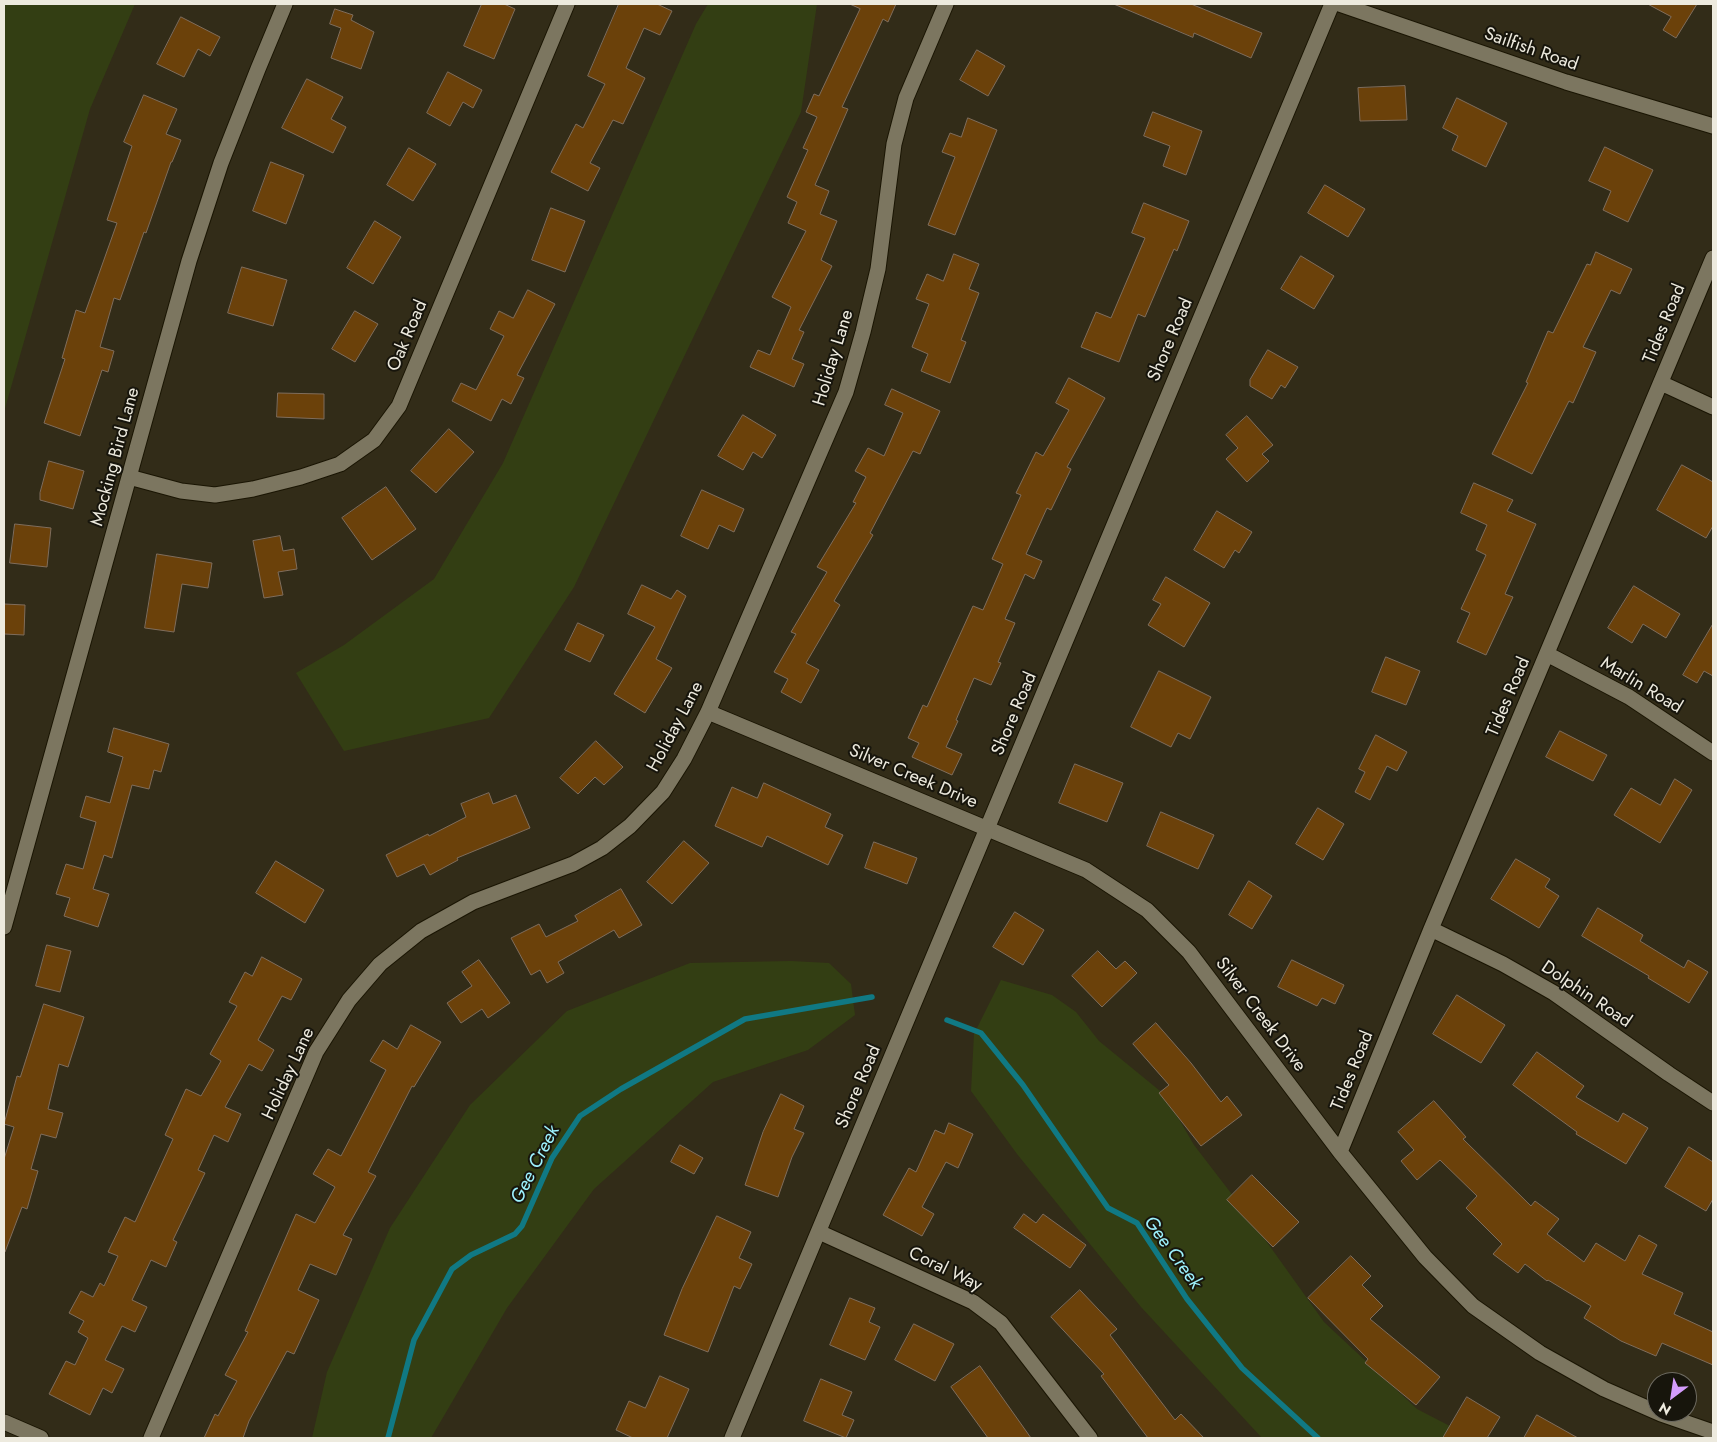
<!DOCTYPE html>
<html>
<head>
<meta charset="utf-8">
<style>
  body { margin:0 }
  #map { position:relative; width:1717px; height:1442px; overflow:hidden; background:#322c18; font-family:Jost,sans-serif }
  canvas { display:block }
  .frame { position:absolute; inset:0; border:5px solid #edeade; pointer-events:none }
  .north { position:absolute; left:1647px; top:1372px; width:50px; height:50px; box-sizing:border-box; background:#17150c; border:1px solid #6d6a60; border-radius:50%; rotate:211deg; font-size:14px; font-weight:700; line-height:20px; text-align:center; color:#edeade }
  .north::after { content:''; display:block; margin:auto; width:18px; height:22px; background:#d49cfc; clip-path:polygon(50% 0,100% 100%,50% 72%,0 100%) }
</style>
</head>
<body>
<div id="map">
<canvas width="1717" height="1442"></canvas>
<div class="frame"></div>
<div class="north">N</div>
</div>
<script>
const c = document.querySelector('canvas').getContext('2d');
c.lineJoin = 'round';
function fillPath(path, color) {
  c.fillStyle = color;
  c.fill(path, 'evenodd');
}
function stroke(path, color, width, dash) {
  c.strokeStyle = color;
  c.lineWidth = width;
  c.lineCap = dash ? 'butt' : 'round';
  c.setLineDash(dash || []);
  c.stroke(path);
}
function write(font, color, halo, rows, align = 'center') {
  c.font = font + ' Jost,sans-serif';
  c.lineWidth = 4;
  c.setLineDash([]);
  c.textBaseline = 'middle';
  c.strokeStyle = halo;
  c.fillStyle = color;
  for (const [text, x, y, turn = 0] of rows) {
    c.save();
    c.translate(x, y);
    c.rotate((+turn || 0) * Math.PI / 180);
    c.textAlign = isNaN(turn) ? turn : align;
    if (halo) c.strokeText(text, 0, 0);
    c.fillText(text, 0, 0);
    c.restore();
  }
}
const green = new Path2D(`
  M4 4H135L90 109 4 412Z
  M708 4H817L801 112 574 587 489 718 344 751 296 673 344 645 434 579 503 463 696 24Z
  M791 961 829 963 851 984 855 1015 808 1050 713 1082 594 1189 507 1308 431 1438H312L327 1372 390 1228 470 1105 567 1011 690 963Z
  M1001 980 1052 995 1076 1012 1099 1041 1165 1095 1194 1145 1244 1210 1324 1322 1417 1409 1473 1438H1262L1141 1307 1017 1154 971 1091 974 1034Z`);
const stream = new Path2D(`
  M947 1020 981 1033 1023 1085 1108 1208 1137 1223 1187 1299 1242 1368 1318 1438
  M388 1438 414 1340 452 1269 471 1255 515 1234 522 1226 552 1158 580 1116 621 1089 745 1019 872 997`);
const building = new Path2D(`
  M482 4H504L515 9 494 59 464 46Z
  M619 4H657L672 11 660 35 644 28 626 68 645 78 623 124 613 120 590 163 600 168 588 191 551 172 576 124 583 128 605 84 588 76Z
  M850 4H896L888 22 883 19 842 107 848 109 815 185 829 191 820 214 837 221 821 260 832 266 799 330 804 332 792 359 804 364 794 387 750 367 758 350 770 355 791 307 772 297 806 231 788 223 797 202 787 197 808 150 803 148 817 117 806 112 814 94 819 96 860 9Z
  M1114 4H1191L1262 33 1251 58 1194 33 1193 37Z
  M1648 4H1697L1676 38 1663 30 1671 17Z
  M335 9 353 15 351 20 374 32 361 69 331 58 341 28 330 24Z
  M181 17 220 37 210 56 198 49 184 77 157 64Z
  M977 50 1005 66 988 96 960 80Z
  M448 72 482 90 473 108 463 102 450 126 427 113Z
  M307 79 343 97 331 119 346 127 333 153 282 128Z
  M1405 86 1407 120 1360 121 1358 88Z
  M144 95 177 109 166 134 181 140 172 162H171L146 233 144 232 120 300 114 298 100 347 114 351 108 372 102 370 80 436 44 423 65 359 62 358 76 310 85 313 117 223 107 220 132 146 124 142Z
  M1457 98 1507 123 1486 167 1452 150 1458 136 1443 128Z
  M1153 112 1202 131 1186 175 1163 166 1170 146 1144 136Z
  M968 118 997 130 955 235 928 225 955 157 942 152 950 133 961 137Z
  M1605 147 1653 170 1628 222 1603 210 1611 191 1589 181Z
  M409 148 436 164 413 201 387 185Z
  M271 162 304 175 286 224 253 211Z
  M1325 185 1365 209 1348 237 1308 213Z
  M1144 203 1189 221 1177 251 1174 249 1145 317 1138 314 1119 362 1081 347 1096 312 1111 318 1145 238 1132 233Z
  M551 208 585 221 565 272 532 260Z
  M375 221 401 237 373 284 347 268Z
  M1596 252 1632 269 1620 294 1611 290 1583 347 1596 352 1573 403 1569 401 1532 474 1492 454 1528 383 1526 382 1548 331 1553 333 1587 264 1590 265Z
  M954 254 979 264 969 289 979 293 961 340 966 342 950 383 921 371 928 354 912 347 929 304 916 299 927 274 943 281Z
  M1301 256 1334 276 1314 309 1281 289Z
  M242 267 287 280 273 326 228 313Z
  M528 290 555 304 517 375 524 378 511 404 502 399 491 421 452 401 461 383 476 390 504 336 490 329 499 311 513 318Z
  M355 311 378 324 355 362 332 349Z
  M1268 350 1298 367 1285 388 1281 385 1272 399 1250 386V380Z
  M1069 378 1105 398 1067 467 1071 469 1051 510 1047 508 1026 554 1042 561 1034 579 1025 574 1005 619 1015 623 998 662 1001 663 991 685 974 678 956 720 958 721 946 747 962 754 952 775 912 757 919 743 908 738 923 705 927 707 973 606 983 610 1003 564 992 559 1021 495 1016 493 1036 452 1043 456 1069 410 1056 403Z
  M892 389 940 411 920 454 913 451 870 533 873 535 834 601 840 605 806 663 819 670 801 703 781 692 788 679 774 672 796 634 791 632 827 572 817 567 856 503 853 502 866 477 855 471 868 448 884 456 903 413 885 405Z
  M278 393 324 394V419L277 417Z
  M743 415 776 435 762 458 753 452 743 470 718 456Z
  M1247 416 1273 445 1262 454 1269 461 1247 482 1226 459 1238 448 1226 435Z
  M449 429 474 452 436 493 411 471Z
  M49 461 84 471 73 509 40 500V493Z
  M1682 465 1713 482V526L1706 538 1657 510Z
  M1474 483 1513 500 1507 511 1536 524 1505 594 1513 597 1486 655 1457 642 1470 613 1461 609 1486 555 1476 550 1487 525 1461 513Z
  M386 487 416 529 372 560 342 518Z
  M702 490 744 509 734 532 719 525 708 549 681 536Z
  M1217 511 1252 532 1239 553 1235 550 1224 568 1194 550Z
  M15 524 51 528 47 567 10 563Z
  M280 536 283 551 294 549 297 569 278 572 283 595 264 598 253 541Z
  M157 554 212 563 208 588 182 584 174 632 145 628Z
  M1166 577 1210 603 1184 647 1148 625 1161 604 1153 600Z
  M642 585 671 599 677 590 686 596 656 659 672 668 645 713 614 694 655 627 628 614Z
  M1634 586 1680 614 1666 638 1643 624 1632 643 1608 628Z
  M4 604 25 605 24 635 4 634Z
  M578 623 604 635 590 662 565 650Z
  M1713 624V676L1704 671 1697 683 1683 675Z
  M1386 657 1420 671 1406 705 1372 692Z
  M1159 671 1211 697 1190 739 1178 733 1171 747 1131 727Z
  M114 728 169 744 161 772 154 770 149 789 132 785 112 858 104 855 93 889 109 894 98 927 64 916 70 898 56 894 66 864 83 869 96 822 80 817 86 796 110 803 123 757 108 752Z
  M1560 731 1607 755 1593 781 1546 757Z
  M1376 735 1407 752 1397 771 1387 766 1370 800 1355 792 1365 772 1359 769Z
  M596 741 623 767 604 785 595 777 578 794 560 778Z
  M1075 764 1123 783 1107 822 1059 803Z
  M1675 779 1692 790 1660 843 1614 815 1631 788 1660 805Z
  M764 783 831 814 825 827 843 835 828 865 767 836 762 847 715 826 732 787 757 798Z
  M489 793 493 804 516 795 530 828 457 858 458 860 430 875 424 864 397 877 386 855 428 834 429 836 466 817 461 804Z
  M1318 808 1344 824 1323 860 1296 844Z
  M1161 812 1214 835 1198 869 1147 846Z
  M684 841 709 863 672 904 647 882Z
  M874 842 917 858 907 884 865 868Z
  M1516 859 1550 879 1545 887 1559 896 1539 928 1491 899Z
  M276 861 324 890 305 923 256 893Z
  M1249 881 1272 896 1252 929 1229 915Z
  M621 889 642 925 619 938 614 930 558 962 564 973 547 983 540 970 531 975 511 938 539 924 546 937 578 921 575 916Z
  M1598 908 1643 935 1640 941 1684 968 1688 960 1708 972 1689 1003 1648 978 1649 976 1582 936Z
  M1015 912 1044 930 1023 965 993 947Z
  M47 945 71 951 60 992 36 986Z
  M1098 951 1116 969 1125 961 1137 973 1102 1007 1072 976Z
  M262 957 302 979 291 1000 282 996 258 1040 274 1050 262 1071 249 1064 225 1107 241 1114 228 1142 214 1135 198 1170 205 1173 173 1240 177 1242 166 1267 151 1260 132 1300 147 1307 135 1332 122 1326 105 1360 124 1369 112 1393 103 1388 90 1415 49 1394 66 1361 75 1365 88 1338 78 1332 84 1321 69 1313 81 1291 93 1297 100 1283 104 1286 118 1256 108 1252 125 1217 135 1222 173 1139 165 1135 186 1089 201 1096 221 1061 210 1054 237 1006 229 1002 245 972 252 976Z
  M479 960 510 1003 488 1018 482 1009 461 1023 447 1003 472 986 462 972Z
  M1292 960 1344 985 1335 1004 1322 998 1317 1006 1278 987Z
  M1457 995 1505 1025 1481 1063 1433 1034Z
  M44 1004 84 1017 68 1067 59 1064 48 1109 63 1113 56 1138 41 1134 31 1169 38 1171 27 1209 22 1207 5 1252H4V1159L14 1127 4 1124 17 1076 20 1077Z
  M1156 1023 1191 1063 1221 1102 1227 1096 1242 1115 1201 1146 1159 1093 1169 1085 1133 1044Z
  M411 1025 441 1042 414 1087 412 1086 368 1172 376 1176 343 1235 352 1239 336 1275 310 1264 298 1290 319 1300 294 1354 287 1351 249 1421 243 1438H204L215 1414 218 1416 237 1381 225 1375 248 1332 245 1331 296 1214 315 1223 335 1187 313 1174 328 1149 341 1156 386 1070 370 1061 383 1040 397 1049Z
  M1537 1052 1584 1086 1576 1097 1618 1122 1623 1113 1648 1128 1626 1164 1576 1134 1577 1132 1513 1085Z
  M781 1094 804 1106 794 1129 804 1133 792 1157 778 1197 745 1185 763 1132Z
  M1434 1101 1466 1137 1463 1139 1531 1206 1535 1201 1559 1219 1547 1234 1584 1262 1596 1243 1625 1261 1639 1235 1657 1245 1642 1274 1683 1293 1674 1314 1713 1332V1365L1662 1343 1656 1356 1621 1341 1584 1318 1591 1306 1548 1280 1547 1281 1525 1264 1518 1273 1493 1254 1502 1244 1466 1208 1477 1196 1440 1160 1417 1180 1401 1161 1414 1150 1398 1132Z
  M949 1123 973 1134 958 1168 946 1162 922 1207 934 1214 922 1236 883 1215 909 1168 916 1172 935 1130 944 1134Z
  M680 1145 703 1158 694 1174 671 1162Z
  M1689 1147 1713 1162V1199L1706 1211 1665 1187Z
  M1252 1175 1299 1222 1273 1247 1227 1200Z
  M1024 1214 1036 1223 1043 1214 1086 1245 1070 1268 1014 1228Z
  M717 1216 751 1232 739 1258 752 1264 740 1289 734 1286 708 1352 664 1335 682 1289Z
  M1351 1256 1371 1276 1362 1285 1383 1306 1370 1319 1440 1377 1416 1405 1365 1363 1368 1359 1308 1298Z
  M1080 1290 1117 1329 1110 1335 1175 1420 1181 1414 1204 1438H1148L1101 1376 1104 1374 1051 1317Z
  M850 1298 875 1308 869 1322 880 1327 865 1360 830 1345Z
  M914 1324 954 1344 935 1381 895 1360Z
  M980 1366 1031 1438H988L951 1387Z
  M660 1376 689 1389 667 1438H633L616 1430 629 1401 645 1408Z
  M821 1379 852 1392 842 1415 854 1420 846 1438 804 1421Z
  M1467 1397 1500 1417 1487 1438H1443Z
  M1537 1415 1578 1438H1524Z`);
const street = new Path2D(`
  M1339 4 1566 82 1713 126
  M1661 383 1713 407
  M129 477 181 491 215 495 253 489 301 477 340 464 374 440 399 406 567 4
  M1547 654 1629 697 1713 753
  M708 712 1086 870 1147 910 1189 952 1340 1152 1425 1257 1473 1306 1540 1353 1604 1389 1661 1414 1713 1432
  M4 927 189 261 221 163 258 69 285 4
  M1431 929 1503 964 1554 993 1669 1074 1713 1103
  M1340 1152 1431 929 1713 258
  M819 1232 973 1302 1001 1323 1090 1438
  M4 1422 41 1438
  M151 1438 316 1052 349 1000 380 964 421 931 473 902 573 864 602 848 630 826 663 792 684 759 708 712 846 392 863 332 878 269 894 144 906 98 946 4`);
const secondary = new Path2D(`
  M732 1438 1332 4`);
const streetNames = [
  ["Sailfish Road",1531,50,19],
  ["Tides Road",1665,324,-68],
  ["Oak Road",408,336,-67],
  ["Shore Road",1171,340,-67],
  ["Holiday Lane",834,358,-73],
  ["Mocking Bird Lane",116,457,-75],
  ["Marlin Road",1641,686,31],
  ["Tides Road",1509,697,-67],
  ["Shore Road",1015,714,-67],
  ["Holiday Lane",676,727,-62],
  ["Silver Creek Drive",913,777,23],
  ["Dolphin Road",1586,995,34],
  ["Silver Creek Drive",1260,1015,53],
  ["Tides Road",1353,1071,-68],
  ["Holiday Lane",289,1074,-65],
  ["Shore Road",859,1087,-67],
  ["Coral Way",945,1270,26]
];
const waterNames = [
  ["Gee Creek",536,1165,-63],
  ["Gee Creek",1172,1253,54]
];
fillPath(green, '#333e13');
stroke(stream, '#107984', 5.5);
fillPath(building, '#6b410a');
stroke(building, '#7f6d5c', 1);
stroke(street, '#1a1503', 17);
stroke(secondary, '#1a1503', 17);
stroke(street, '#7c7660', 15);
stroke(secondary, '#7c7660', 15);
write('18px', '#edeade', '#17150c', streetNames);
write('italic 19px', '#9df1fd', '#17150c', waterNames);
</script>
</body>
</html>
